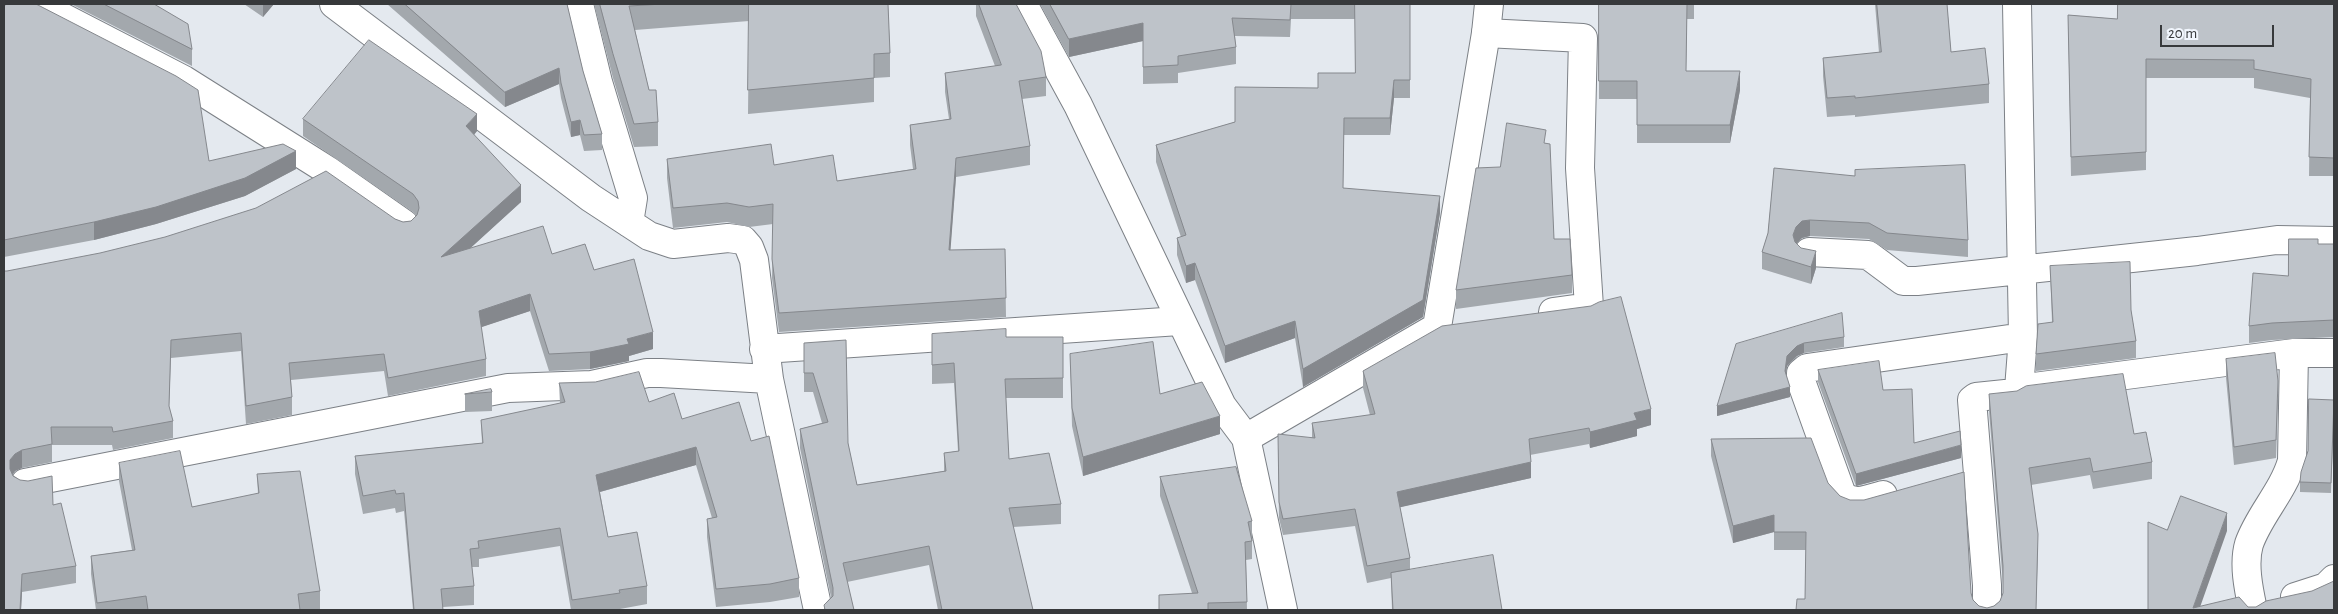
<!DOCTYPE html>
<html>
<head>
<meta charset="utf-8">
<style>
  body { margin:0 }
  #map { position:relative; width:2338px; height:614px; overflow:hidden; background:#e4e9ef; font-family:"Alegreya Sans",sans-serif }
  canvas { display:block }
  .frame { position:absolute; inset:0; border:5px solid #37393b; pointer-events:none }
  .scale { position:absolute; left:2160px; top:25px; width:114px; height:22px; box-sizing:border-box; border:2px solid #37393b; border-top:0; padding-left:6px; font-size:15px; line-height:18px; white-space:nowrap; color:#37393b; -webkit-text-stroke:4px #f1f6fd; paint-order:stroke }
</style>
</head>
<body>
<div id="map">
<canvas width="2338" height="614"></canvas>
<div class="frame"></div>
<div class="scale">20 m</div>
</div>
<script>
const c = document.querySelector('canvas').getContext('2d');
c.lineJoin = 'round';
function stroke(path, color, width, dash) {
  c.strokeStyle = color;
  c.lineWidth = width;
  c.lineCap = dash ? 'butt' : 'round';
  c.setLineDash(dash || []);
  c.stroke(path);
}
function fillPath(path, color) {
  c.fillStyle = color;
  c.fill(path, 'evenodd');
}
const minor = new Path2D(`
  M37 4 184 80 327 170 404 224
  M334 4 591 198 649 236 673 244 728 238 743 240 749 247 754 260 769 379 818 610
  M579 4 598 82 633 198 629 223
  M2017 4 2023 337 2019 389
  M1486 33 1583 38 1580 168 1589 307 1553 312
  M1809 252 1868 255 1903 281H1917L2197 251 2277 240 2334 241
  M764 349 1179 321
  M25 483 508 388 592 385 647 373H661L769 379
  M1883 495C1868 499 1855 506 1842 495L1801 381V373L1807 368 2023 337
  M2295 597 2326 587 2334 579
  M1987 610V585L1972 400 1976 397 2015 393 2019 389 2294 353
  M2253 610C2249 591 2243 564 2249 544 2259 515 2283 492 2292 461L2294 353H2334`);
const tertiary = new Path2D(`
  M1023 4 1078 105 1222 406 1246 438 1283 610
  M1246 438 1437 327 1486 33 1489 4`);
const wall = new Path2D(`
  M71 4H154L192 49V66Z
  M244 4H274L263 17Z
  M387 4H567L583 71 602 134V150L584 151 580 135 571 137 561 98 559 84 505 107Z
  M594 4H888L890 53V77L874 78V102L748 114 749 21 635 30 649 90 658 122V146L634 147 613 78Z
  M976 4H1016L1046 77V96L1022 99 1030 146V165L956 177 950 250 1005 249 1006 317 779 332 772 278 773 224 749 227 727 222 673 228 667 178V159L774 165 837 181 913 169 910 145V125L949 119 945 92V73L995 66 976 16Z
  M1040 4H1410V98H1394L1390 135H1344L1343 188 1440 213 1423 317 1303 387 1295 338 1225 363 1195 280 1186 283 1177 255V238L1181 237 1156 162V145L1235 122 1355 73V19H1291L1290 37 1235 36 1236 47V64L1178 73V83L1143 84V41L1069 57Z
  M1599 4H1694V19H1687L1686 71 1740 90 1730 143H1637V99H1599Z
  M1875 4H1947L1951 52 1989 84V103L1855 117V115L1827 117 1823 76V58L1879 53Z
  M2334 4V176H2309L2310 98 2254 88V78H2146V170L2071 176 2068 15 2117 19Z
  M4 8 209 161 296 169 245 196 156 224 94 240 4 257Z
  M303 119 477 131 474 135 521 202 470 248 552 254 594 270 653 349 629 356V361L590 369 549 371 530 311 481 327 486 359V376L388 396 384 371 291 380 292 397V415L246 424 241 351 171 358 169 407 173 421V438L113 450 112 445H52V462L22 468 15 471 13 475 53 505 76 566V583L22 592 21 610H4L7 271 395 219 403 222 411 221 417 216 413 212 303 136Z
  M1546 143 1554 239 1572 275V293L1456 309V290L1500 167Z
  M1774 168 1968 240V257L1887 250 1869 239 1810 236 1802 238 1796 243 1816 268 1811 284 1762 269V252L1768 233Z
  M2318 244H2334V337L2272 340 2249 343V326L2288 276Z
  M2050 266 2131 310 2136 341V358L2036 371V354L2052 322Z
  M932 334 1006 337H1063V398H1006L1009 459 1061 504V524L1013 527 1033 610H938L929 565 847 582 854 610H824V605L831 597 800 448V429L822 423 813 392H804V343L848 443 857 485 944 471V453L958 451 954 383 932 384Z
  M1844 337V347L1804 353 1797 356 1787 366 1786 374 1790 397 1717 416 1736 344Z
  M1070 354 1160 394 1220 434 1083 476 1072 426Z
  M2226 359 2278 400 2276 458 2234 465 2226 378Z
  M1818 370 1883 390 1914 443 1961 458 1856 486 1818 382Z
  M1363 371 1651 425 1637 429V436L1590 448 1589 444 1530 455 1531 478 1400 507 1410 558V570L1502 610H1392L1391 578 1367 583 1355 526 1283 535 1279 518 1278 450 1312 437V423L1370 415 1363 388Z
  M559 383 649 402 682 419 751 441 799 578V597L770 602 716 607 707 537V519L712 518 696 465 600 492 608 537 647 586V604L620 609V610H571L560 546 479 559V567H472L474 586V605L443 607V610H413L404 511 396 513 395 508 363 514 355 474V456L482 443 481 420 560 404Z
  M492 392V411L465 412V394Z
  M1989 394 2134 434 2152 462V479L2093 489 2090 475 2031 485 2038 552 2036 610H1796L1805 599 1806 550H1774V532L1733 543 1711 456V439L1828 483 1840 496 1971 593 1973 600 1979 606 1987 608 1994 606 2000 601 2003 593V584L1989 411Z
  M2334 410 2331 493 2300 492V482L2308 451Z
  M119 463 192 507 258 494 257 474 320 591V609L310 610H96L91 574V556L132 550 119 481Z
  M1160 477 1252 521V559L1246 560 1247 610H1159L1192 593 1160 496Z`);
const shadedWall = new Path2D(`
  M263 4H274L263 17Z
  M1143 23V41L1069 57V39Z
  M559 68V84L505 107V92Z
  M1740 71V90L1730 143V125Z
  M1394 80V98L1390 135V118Z
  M477 114V131L466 144V126Z
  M580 120V135L571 137V122Z
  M296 151V169L245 196 156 224 94 240V222Z
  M956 158V177L949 270V250Z
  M521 185V202L441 275V257Z
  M1440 196V213L1423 317 1303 387V369Z
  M1810 220V236L1802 238 1796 244 1793 235 1796 227 1802 221Z
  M1816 251V268L1811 284V267Z
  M1195 263V280L1186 283V266Z
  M530 294V311L479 328V311Z
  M1295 321V338L1225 363V346Z
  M653 332V349L629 356V361L590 369V352L627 339Z
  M1804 343V353L1797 356 1787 366 1785 381V371L1787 356 1797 346Z
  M1790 387V397L1717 416V406Z
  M1651 409V425L1637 429V436L1590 448V432L1634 413Z
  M1220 416V434L1083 476V457Z
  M1961 445V458L1856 486V474Z
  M696 447V465L596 493V475Z
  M22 450V468L15 471 10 478V460L15 454Z
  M1531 462V478L1397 508V492Z
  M2227 513V531L2199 610 2193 608Z
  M1774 515V532L1733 543V526Z
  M22 574V592L21 610H20Z`);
const building = new Path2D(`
  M6 4H36L176 76 198 90 209 161 283 144 296 151 245 178 156 207 94 222 4 240V8Z
  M104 4H154L188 24 192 49Z
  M405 4H567L583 71 602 134 584 135 580 120 571 122 561 83 559 68 505 92Z
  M600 4H663L629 6 649 90H656L658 122 634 124 613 54Z
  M749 4H888L890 53 874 54V78L748 90Z
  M979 4H1016L1041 51 1046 77 1019 81 1030 146 956 158 949 250 1005 249 1006 298 779 313 772 259 773 204 749 207 727 203 673 208 667 159 771 144 774 165 833 155 837 181 916 169 910 125 951 119 945 73 1001 65Z
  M1050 4H1291L1290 20 1232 18 1236 47 1178 56V65L1143 67V23L1069 39Z
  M1355 4H1410V80H1394L1390 118H1344L1343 188 1440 196 1423 300 1303 369 1295 321 1225 346 1195 263 1186 266 1177 238 1186 235 1156 145 1235 122V87L1318 88V73H1355Z
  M1599 4H1687L1686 71H1740L1730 125H1637V81H1599Z
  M1877 4H1947L1951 52 1985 48 1989 84 1855 98V96L1827 98 1823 58 1881 52Z
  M2118 4H2334V158L2309 157 2311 79 2254 69V60L2146 59V152L2071 157 2068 15 2117 19Z
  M369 40 477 114 466 126 521 185 441 257 543 226 552 254 585 244 594 270 634 259 653 332 627 339 629 344 590 352 549 354 530 294 479 311 486 359 388 378 384 354 289 363 292 397 246 406 241 333 171 340 169 406 173 421 113 432 112 427H51L52 444 22 450 15 454 10 460V469L13 476 20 480 28 481 52 476 53 505 61 503 76 566 22 574 20 610H4V271H7L100 253 165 237 256 208 326 171 395 219 403 222 411 221 417 215 419 208 418 201 413 194 303 119Z
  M1507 123 1546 130 1544 143 1550 144 1554 239H1570L1572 275 1456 290 1476 168 1500 167Z
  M1965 165 1968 240 1887 233 1869 223 1810 220 1802 221 1796 227 1793 235 1795 242 1801 248 1816 251 1811 267 1762 252 1768 233 1774 168 1855 176V170Z
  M2289 239H2318V244H2334V320L2272 323 2249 326 2253 273 2288 276Z
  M2130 262 2131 310 2136 341 2036 354 2038 324 2053 322 2050 266Z
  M1621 297 1651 409 1634 413 1637 420 1590 432 1589 428 1529 439 1531 462 1397 492 1410 558 1367 566 1355 509 1283 519 1279 502 1278 434 1315 438 1312 423 1375 414 1363 371 1442 326 1591 306 1599 302Z
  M1842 313 1844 337 1804 343 1797 346 1787 356 1785 371 1790 387 1717 406 1736 344Z
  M1006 329V337H1063V378L1005 379 1009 459 1049 453 1061 504 1009 508 1033 610H942L929 546 843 563 854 610H825L824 605 833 596V588L800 429 828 422 813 373H804V343L846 340 848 443 857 485 946 471 944 453 959 451 954 363 932 365V334Z
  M1153 342 1160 394 1202 382 1220 416 1083 457 1072 408 1070 354Z
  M2275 353 2278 381 2276 440 2234 447 2226 359Z
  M1879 361 1883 390 1912 389 1914 443 1960 431 1961 445 1856 474 1818 370Z
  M639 372 649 402 674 393 682 419 739 402 751 441 769 436 799 578 770 584 716 589 707 519 717 517 696 447 596 475 608 537 637 532 647 586 619 590 620 593 572 600 560 528 478 541 479 548 470 549 474 586 441 589 443 610H414L404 493 396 494 395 490 363 496 355 456 483 443 481 420 565 402 559 383 595 382Z
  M2123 374 2134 434 2146 432 2152 462 2093 472 2090 458 2029 468 2038 534 2036 610H1796L1797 599H1805L1806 532H1774V515L1733 526 1711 439 1811 438 1828 483 1840 496 1850 500H1864L1964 472 1971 593 1973 600 1979 606 1987 608 1994 606 2000 601 2003 593V566L1989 394 2017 391 2026 386Z
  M491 389 492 392 465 394Z
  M2309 399 2334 400 2331 483 2300 482 2301 472 2308 451Z
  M180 451 192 507 259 493 257 474 300 471 320 591 298 594 300 610H148L146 596 97 603 91 556 135 550 119 463Z
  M1236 467 1252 521 1248 522 1252 541 1245 542 1247 602 1208 603V610H1159V595L1198 593 1160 477Z
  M2181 496 2227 513 2193 608 2239 597 2248 607H2256L2266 601 2312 591 2334 581V610H2148V522L2167 530Z
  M1493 555 1502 610H1393L1391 573Z`);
stroke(minor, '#7c8086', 30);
stroke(tertiary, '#7c8086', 30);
stroke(minor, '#fff', 28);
stroke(tertiary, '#fff', 28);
fillPath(wall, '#a3a8ad');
fillPath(shadedWall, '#85888d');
fillPath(building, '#bec3c9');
stroke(building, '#85888d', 1);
</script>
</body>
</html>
